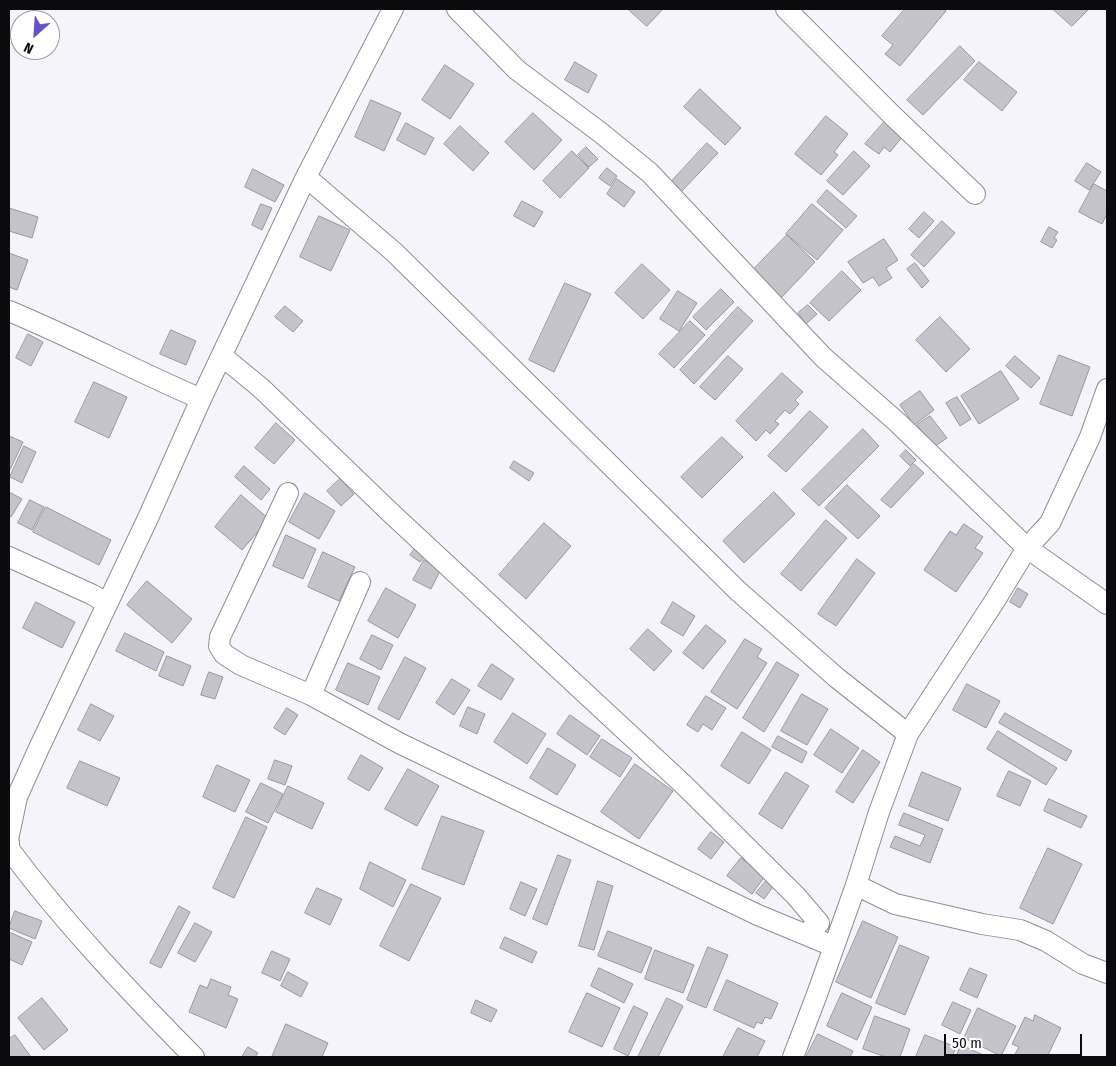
<!DOCTYPE html>
<html>
<head>
<meta charset="utf-8">
<style>
  body { margin:0 }
  #map { position:relative; width:1116px; height:1066px; overflow:hidden; background:#f5f4fa; font-family:"Fira Sans Condensed",sans-serif }
  canvas { display:block }
  .frame { position:absolute; inset:0; border:10px solid #0b0b0d; pointer-events:none }
  .north { position:absolute; left:10px; top:10px; width:50px; height:50px; box-sizing:border-box; background:#fff; border:1px solid #9d9d9e; border-radius:50%; rotate:206deg; font-size:14px; font-weight:700; line-height:20px; text-align:center; color:#0b0b0d }
  .north::after { content:''; display:block; margin:auto; width:18px; height:22px; background:#6253cc; clip-path:polygon(50% 0,100% 100%,50% 72%,0 100%) }
  .scale { position:absolute; left:944px; top:1034px; width:138px; height:22px; box-sizing:border-box; border:2px solid #0b0b0d; border-top:0; padding-left:6px; font-size:15px; line-height:18px; white-space:nowrap; color:#0b0b0d; -webkit-text-stroke:4px #fff; paint-order:stroke }
</style>
</head>
<body>
<div id="map">
<canvas width="1116" height="1066"></canvas>
<div class="frame"></div>
<div class="north">N</div>
<div class="scale">50 m</div>
</div>
<script>
const c = document.querySelector('canvas').getContext('2d');
c.lineJoin = 'round';
function fillPath(path, color) {
  c.fillStyle = color;
  c.fill(path, 'evenodd');
}
function stroke(path, color, width, dash) {
  c.strokeStyle = color;
  c.lineWidth = width;
  c.lineCap = dash ? 'butt' : 'round';
  c.setLineDash(dash || []);
  c.stroke(path);
}
const building = new Path2D(`
  M628 9H663L647 26Z
  M905 9H944L946 11 900 66 885 54 893 45 882 36Z
  M1053 9H1089L1072 26Z
  M960 46 975 61 923 115 907 100Z
  M575 62 597 75 588 93 565 80Z
  M979 62 1017 92 1002 111 964 80Z
  M445 65 474 84 450 119 422 100Z
  M700 89 741 128 725 145 684 107Z
  M371 100 401 113 384 151 355 137Z
  M533 113 562 140 534 170 505 142Z
  M826 116 848 134 834 152 838 155 821 175 795 154Z
  M885 121 903 136 890 152 884 147 879 154 865 144Z
  M406 123 434 138 425 155 397 140Z
  M460 126 489 153 473 171 444 144Z
  M707 143 718 153 681 192 671 182Z
  M586 147 598 159 589 167 578 155Z
  M572 151 589 168 560 198 543 181Z
  M854 151 870 166 843 195 827 181Z
  M1087 163 1101 172 1089 190 1075 181Z
  M607 168 617 176 610 186 599 178Z
  M253 169 284 185 275 202 245 187Z
  M617 179 635 192 624 207 607 194Z
  M1094 184 1107 191V214L1102 224 1079 212Z
  M827 190 857 216 846 228 817 202Z
  M522 201 543 212 534 227 514 216Z
  M261 204 272 208 262 230 252 225Z
  M812 204 843 230 817 260 786 234Z
  M9 208 38 217 32 238 9 231V232Z
  M924 212 934 221 919 238 909 229Z
  M319 216 350 230 331 271 300 257Z
  M942 221 955 233 924 267 911 255Z
  M1049 227 1058 232 1054 238 1057 240 1052 248 1041 242Z
  M787 235 815 262 780 299 751 272Z
  M884 239 898 260 886 268 892 278 879 286 873 277 863 283 848 262Z
  M9 253 28 260 17 290 9 287Z
  M915 263 929 281 922 288 907 269Z
  M642 264 670 290 643 319 615 293Z
  M842 271 861 290 829 321 810 303Z
  M565 283 591 294 554 372 529 360Z
  M721 289 734 302 706 330 693 317Z
  M678 291 697 303 679 331 660 319Z
  M808 305 817 314 806 324 798 313Z
  M285 306 303 321 293 332 275 317Z
  M738 307 753 321 694 384 680 370Z
  M940 317 970 349 946 372 916 340Z
  M690 321 705 335 674 368 659 354Z
  M171 330 196 341 186 365 160 354Z
  M28 334 43 342 31 366 16 358Z
  M1059 355 1090 367 1072 416 1040 404Z
  M728 356 743 369 715 400 700 387Z
  M1015 356 1040 378 1031 388 1006 366Z
  M1001 371 1019 399 979 424 961 396Z
  M782 373 803 392 795 400 799 404 790 414 785 410 775 421 779 424 770 434 766 430 756 441 736 421Z
  M94 382 127 397 109 438 75 422Z
  M920 391 934 410 914 425 900 405Z
  M957 397 971 419 960 426 946 403Z
  M810 411 828 427 786 472 768 456Z
  M930 416 947 438 934 447 917 425Z
  M276 423 295 440 274 464 255 448Z
  M863 429 879 446 819 506 802 490Z
  M9 436 23 442 9 472Z
  M722 437 743 457 702 498 681 477Z
  M24 446 36 452 22 483 10 477Z
  M906 450 916 460 910 466 900 456Z
  M514 461 534 473 529 481 510 468Z
  M914 464 924 473 891 508 881 500Z
  M244 466 270 489 261 500 235 477Z
  M340 479 354 494 341 506 327 491Z
  M847 485 880 516 858 539 825 508Z
  M774 492 795 514 744 563 723 541Z
  M11 493 22 499 11 517 9 516V497Z
  M305 493 335 511 319 539 289 522Z
  M241 495 269 519 242 550 215 527Z
  M30 500 44 507 32 530 18 523Z
  M46 507 111 540 99 565 33 532Z
  M826 520 847 538 801 591 781 574Z
  M544 523 571 546 526 599 499 575Z
  M964 524 983 537 975 548 983 553 956 592 924 570 950 531 956 535Z
  M286 535 316 549 303 579 273 566Z
  M418 545 428 552 420 562 410 555Z
  M323 552 355 567 339 601 308 587Z
  M857 559 875 573 836 626 818 614Z
  M424 560 441 569 431 589 413 580Z
  M147 581 192 619 172 643 127 605Z
  M386 588 416 605 398 638 368 621Z
  M1018 588 1028 594 1020 608 1010 602Z
  M36 602 75 622 62 648 23 628Z
  M673 602 695 616 683 636 661 623Z
  M706 625 726 641 703 669 683 653Z
  M648 629 672 651 654 671 630 649Z
  M125 633 164 652 156 671 116 651Z
  M372 635 393 645 381 670 360 659Z
  M745 639 762 649 757 657 767 663 737 709 711 692Z
  M167 656 191 666 183 686 159 676Z
  M405 657 426 668 399 720 378 709Z
  M777 662 799 675 764 732 743 718Z
  M348 663 380 677 368 705 336 690Z
  M492 664 514 679 501 700 478 686Z
  M209 672 223 677 215 699 201 695Z
  M452 679 470 690 454 715 436 703Z
  M967 684 1000 701 986 728 953 710Z
  M802 694 828 709 807 745 781 731Z
  M706 696 726 708 712 730 703 724 698 732 687 725Z
  M91 704 114 716 100 741 78 730Z
  M468 707 485 714 477 734 460 726Z
  M287 708 298 715 285 735 274 728Z
  M513 713 546 734 527 764 494 742Z
  M1005 713 1072 751 1066 761 999 723Z
  M570 715 600 736 587 755 557 734Z
  M831 729 859 748 842 773 814 755Z
  M998 731 1057 768 1046 785 987 749Z
  M742 732 771 750 749 784 721 766Z
  M778 736 807 752 802 763 772 747Z
  M602 739 632 758 620 777 590 757Z
  M548 748 576 765 557 795 530 778Z
  M863 750 880 762 853 803 836 792Z
  M361 755 383 768 369 791 348 779Z
  M275 760 292 766 285 785 268 779Z
  M80 761 120 778 107 806 67 788Z
  M635 764 673 791 639 839 601 812Z
  M217 765 250 780 235 812 203 797Z
  M408 769 439 786 417 826 385 809Z
  M1009 771 1031 781 1020 806 997 796Z
  M786 772 809 786 782 829 759 814Z
  M922 772 961 788 948 821 909 806Z
  M261 783 283 794 268 823 246 812Z
  M288 786 324 803 312 829 276 812Z
  M1049 799 1087 816 1081 828 1044 811Z
  M904 813 943 829 930 863 890 847 895 836 920 846 925 835 899 825Z
  M442 816 484 831 464 885 422 869Z
  M246 817 267 827 234 898 213 888Z
  M711 832 724 842 711 859 698 849Z
  M1048 848 1082 864 1053 924 1020 908Z
  M558 855 571 860 547 925 533 919Z
  M741 858 765 876 752 894 727 876Z
  M370 862 406 880 393 907 360 889Z
  M598 881 613 886 594 950 579 946Z
  M766 881 773 887 764 899 756 893Z
  M521 882 537 889 525 916 510 909Z
  M411 884 441 898 409 961 380 946Z
  M317 888 342 899 330 925 305 913Z
  M179 906 190 912 161 968 150 963Z
  M15 911 42 921 35 939 9 928Z
  M863 921 898 937 871 998 836 982Z
  M195 923 212 932 195 962 178 953Z
  M608 931 652 948 641 973 598 956Z
  M9 932 32 942 22 965 9 959Z
  M505 937 537 952 532 963 500 948Z
  M900 945 929 957 905 1015 876 1003Z
  M708 947 728 955 706 1008 687 1000Z
  M655 950 694 965 683 993 645 979Z
  M272 951 290 959 280 981 262 973Z
  M599 968 633 984 624 1003 591 986Z
  M970 968 987 975 977 998 960 990Z
  M288 972 308 983 301 997 281 986Z
  M211 979 231 987 228 995 238 999 226 1028 189 1012 200 985 207 988Z
  M727 980 778 1003 771 1019 765 1017 762 1024 757 1022 754 1028 714 1010Z
  M587 993 620 1008 602 1047 569 1032Z
  M842 993 872 1007 857 1040 827 1026Z
  M42 998 68 1030 44 1050 18 1018Z
  M667 998 683 1006 658 1057H638Z
  M476 1000 497 1010 491 1022 471 1013Z
  M953 1002 971 1010 960 1034 942 1025Z
  M634 1006 648 1013 628 1056 614 1049Z
  M978 1008 1016 1026 1001 1056 964 1038Z
  M1035 1015 1061 1028 1047 1057 1014 1056 1019 1047 1012 1044 1025 1017 1033 1021Z
  M875 1016 910 1029 900 1057H886L863 1049Z
  M286 1024 328 1043 322 1057H272Z
  M738 1028 765 1041 757 1057H723Z
  M818 1034 853 1051 850 1057H806Z
  M15 1035 31 1057H9V1039Z
  M925 1035 956 1047 952 1057H916Z
  M961 1045 988 1057H956Z
  M248 1047 258 1053 255 1057H242Z`);
const minor = new Path2D(`
  M457 9 517 70 601 133 650 173 823 357 897 422 1027 548 1107 604
  M786 9 893 116 975 194
  M306 177 394 252 738 591 837 678 908 734
  M9 311C74 338 136 371 201 399
  M222 356 261 388 393 515 684 785 796 896 819 923 806 934
  M288 493 220 637 219 646 224 654 241 665 311 695 401 744 758 915 833 946
  M9 557 91 594 107 603
  M311 695 360 582
  M9 835 17 797 39 748 148 518 201 399 306 177 393 9
  M9 842V849C65 924 129 991 194 1057
  M856 885 895 904 982 924 1020 930 1046 941 1083 964 1107 973
  M793 1057 816 997 856 885 879 812 908 734 994 602 1027 548 1050 523 1090 437 1107 389`);
fillPath(building, '#c5c4ca');
stroke(building, '#98979d', 1);
stroke(minor, '#8e8e93', 22);
stroke(minor, '#fff', 20);
</script>
</body>
</html>
